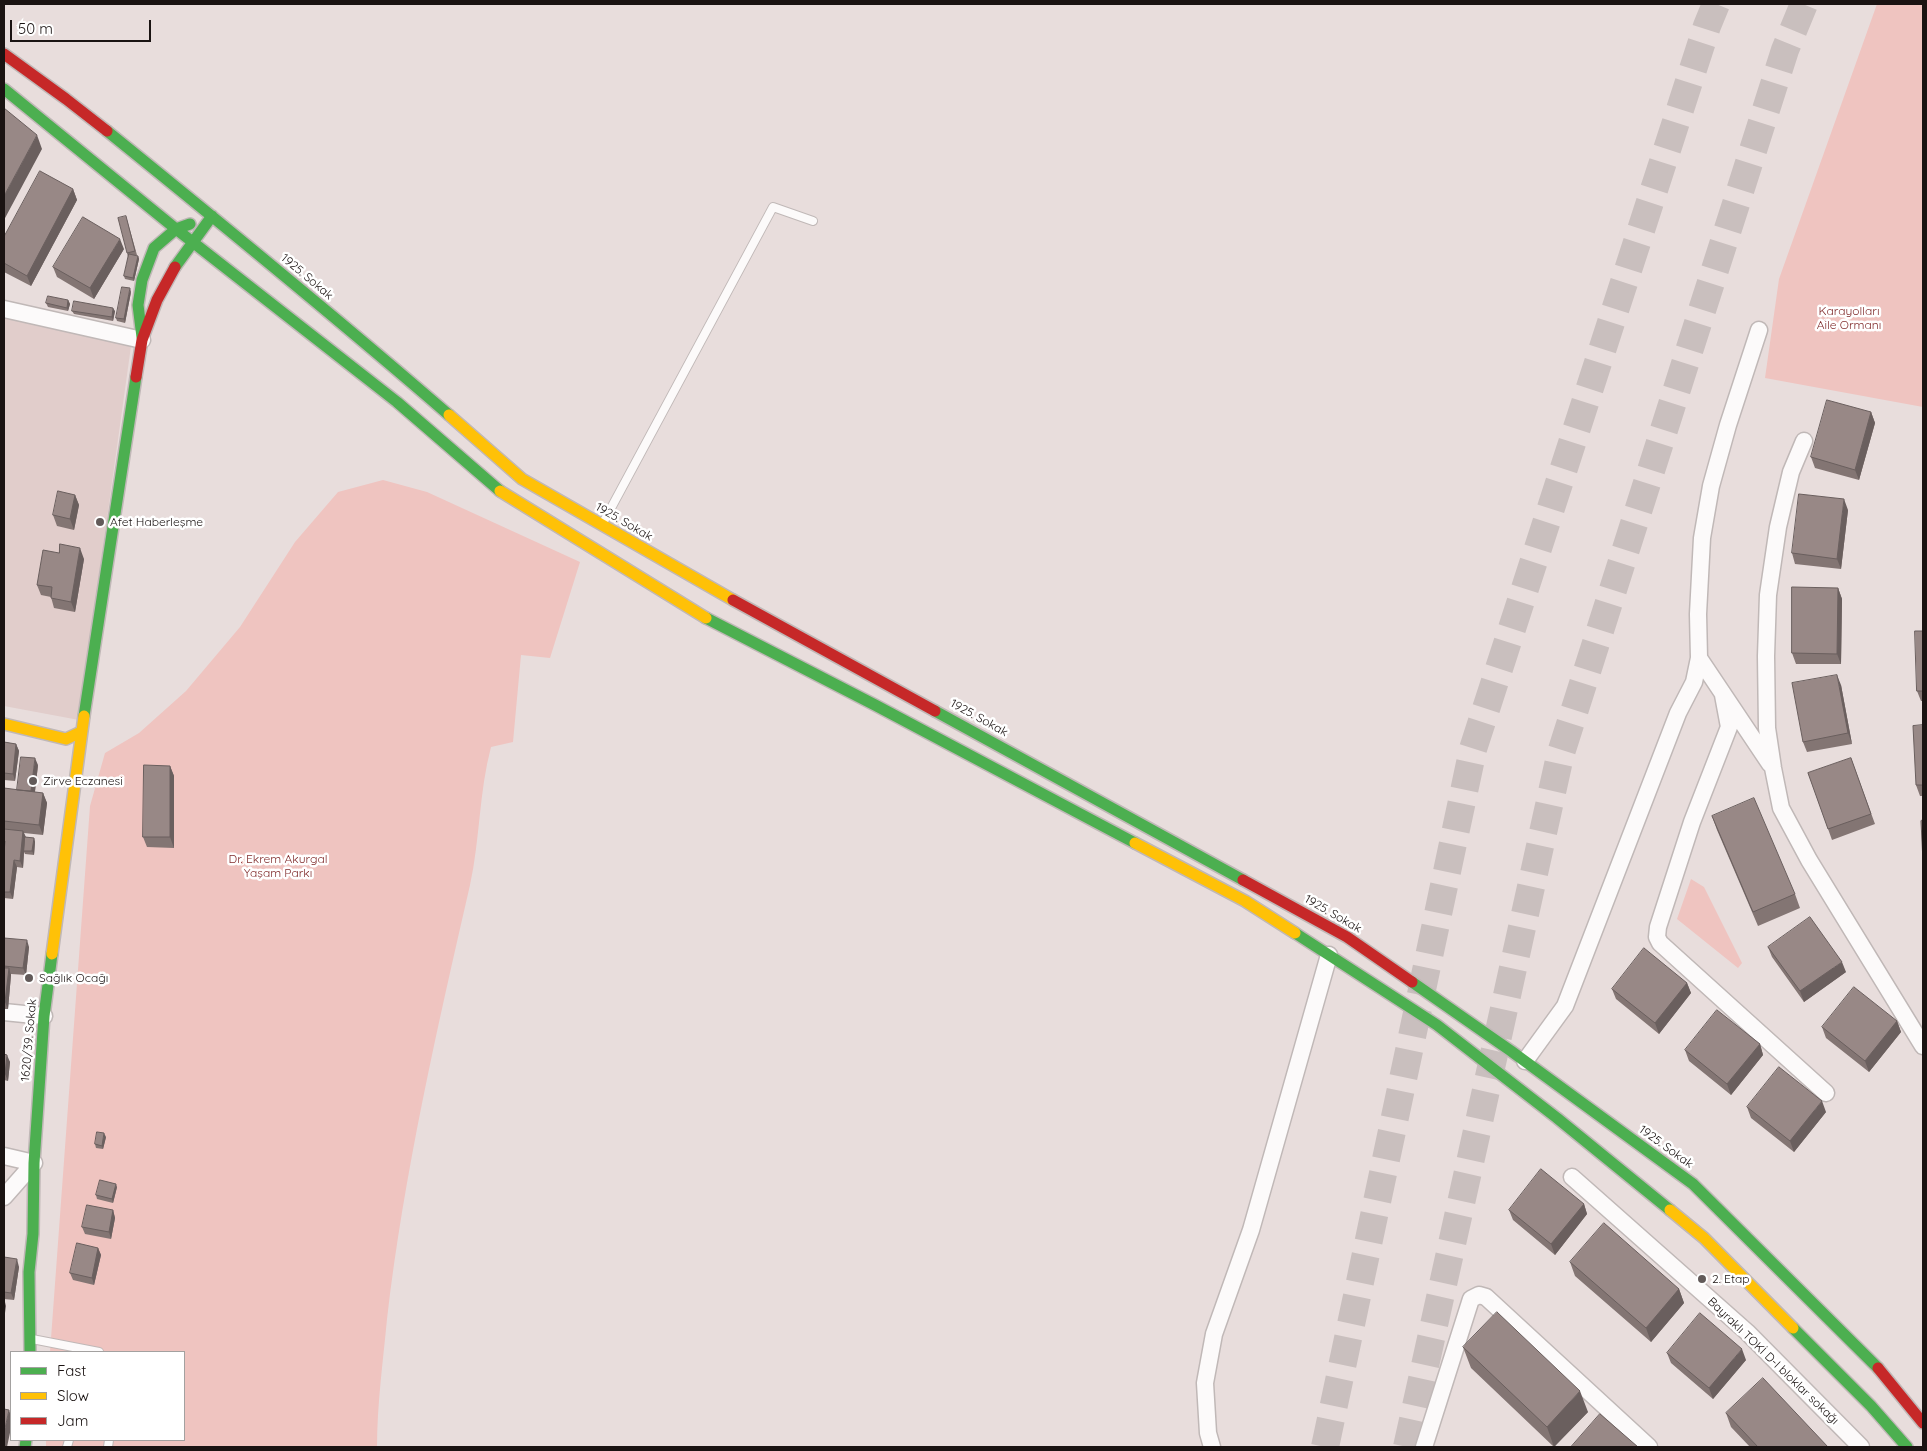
<!DOCTYPE html>
<html>
<head>
<meta charset="utf-8">
<style>
  body { margin:0 }
  #map { position:relative; width:1927px; height:1451px; overflow:hidden; background:#e8dddc; font-family:Quicksand,sans-serif }
  canvas { display:block }
  .frame { position:absolute; inset:0; border:5px solid #1a1312; pointer-events:none }
  .legend { position:absolute; left:10px; top:1351px; width:175px; height:90px; box-sizing:border-box; background:#fff; border:1px solid #a3a1a0; margin:0; padding:6px 9px; list-style:none; font-size:15px; color:#1a1312 }
  .legend li { display:flex; align-items:center; gap:10px; height:25px }
  .legend b { width:25px; border:1px solid #a3a1a0 }
  .scale { position:absolute; left:10px; top:20px; width:141px; height:22px; box-sizing:border-box; border:2px solid #1a1312; border-top:0; padding-left:6px; font-size:15px; line-height:18px; white-space:nowrap; color:#1a1312; -webkit-text-stroke:4px #fff; paint-order:stroke }
</style>
</head>
<body>
<div id="map">
<canvas width="1927" height="1451"></canvas>
<div class="frame"></div>
<ul class="legend">
<li><b style="height:6px;background:#4caf50"></b>Fast</li>
<li><b style="height:6px;background:#ffc107"></b>Slow</li>
<li><b style="height:6px;background:#c62828"></b>Jam</li>
</ul>
<div class="scale">50 m</div>
</div>
<script>
const c = document.querySelector('canvas').getContext('2d');
c.lineJoin = 'round';
function fillPath(path, color) {
  c.fillStyle = color;
  c.fill(path, 'evenodd');
}
function stroke(path, color, width, dash) {
  c.strokeStyle = color;
  c.lineWidth = width;
  c.lineCap = dash ? 'butt' : 'round';
  c.setLineDash(dash || []);
  c.stroke(path);
}
function write(font, color, halo, rows, align = 'center') {
  c.font = font + ' Quicksand,sans-serif';
  c.lineWidth = 5;
  c.setLineDash([]);
  c.textBaseline = 'middle';
  c.strokeStyle = halo;
  c.fillStyle = color;
  for (const [text, x, y, turn = 0] of rows) {
    c.save();
    c.translate(x, y);
    c.rotate((+turn || 0) * Math.PI / 180);
    c.textAlign = isNaN(turn) ? turn : align;
    if (halo) c.strokeText(text, 0, 0);
    c.fillText(text, 0, 0);
    c.restore();
  }
}
const built = new Path2D(`
  M4 317 132 339 79 720 4 706Z`);
const green = new Path2D(`
  M1877 4H1923V407L1765 378 1779 279Z
  M383 480 427 492 580 562 550 658 521 655 513 742 491 747C479 792 480 839 470 885 437 1029 404 1173 387 1319 383 1362 377 1404 377 1447H46V1440H184V1352H50L90 806 105 753 139 733 186 691 240 627 295 542 338 492Z
  M1691 879 1704 887 1742 963 1738 968 1677 919Z`);
const highwayTunnel = new Path2D(`
  M1325 1447 1473 749 1707 26 1716 4
  M1407 1447 1560 756 1785 50 1804 4`);
const lane = new Path2D(`
  M603 523 773 207 813 221
  M32 1339 99 1352
  M67 1447 69 1440
  M108 1447 109 1440`);
const street = new Path2D(`
  M4 309 142 340
  M1804 441 1791 472 1778 527 1768 595 1766 656 1767 728 1773 768 1781 808 1809 860 1923 1046
  M1699 658 1770 764
  M1723 695 1729 727 1692 822 1658 927 1657 937 1660 943 1826 1093
  M4 1012 44 1016
  M1525 1061 1565 1006 1678 713 1694 682 1699 658 1698 614 1702 538 1711 486 1728 425 1759 330
  M4 1156 34 1163 4 1197
  M1572 1177 1747 1332 1861 1447
  M1212 1447 1208 1433 1205 1383 1214 1334 1251 1230 1329 955
  M1424 1447 1471 1299 1479 1295 1486 1297 1649 1447`);
const fast = new Path2D(`
  M4 89 176 229 397 402 500 491
  M107 131C222 224 337 318 449 415
  M175 267 212 216
  M142 337 138 305 142 280 154 248 176 229 190 224
  M706 618 875 705 1135 843
  M935 711 1243 880
  M84 716 136 377
  M1295 933 1437 1025 1557 1118 1670 1210
  M1412 982 1511 1051 1693 1184 1878 1368
  M1793 1328 1871 1406 1907 1447
  M30 1352 29 1272 33 1234 34 1163 44 1016 52 954
  M25 1447 26 1440`);
const slow = new Path2D(`
  M449 415 522 479 733 600
  M500 491 706 618
  M4 724 66 739 81 732
  M1135 843 1245 901 1295 933
  M52 954 84 716
  M1670 1210 1704 1238 1793 1328`);
const jam = new Path2D(`
  M4 54 66 99 107 131
  M136 377 142 340 157 300 175 267
  M733 600 935 711
  M1243 880 1347 937 1412 982
  M1878 1368 1923 1423`);
const wall = new Path2D(`
  M73 189 77 200 31 286 4 272V237Z
  M126 216 137 255H135L138 256 139 259 134 281 125 279 124 276 128 257 127 253Z
  M124 249 94 299 57 277 53 267Z
  M131 292 125 323 117 321 116 318Z
  M68 300 70 304 68 311 48 307 46 303Z
  M72 311H115L113 321 74 314Z
  M1871 412 1875 423 1859 480 1815 468 1811 457Z
  M75 495 79 505 74 530 57 526 53 515Z
  M1848 510 1841 569 1795 564 1792 553Z
  M59 553 84 559 75 612 54 608 51 597 41 595 37 585Z
  M1838 588 1842 599 1841 664H1796L1792 653Z
  M1923 631V701H1921L1917 691Z
  M1841 685 1852 744 1807 752 1803 742Z
  M1923 725V796H1920L1916 785Z
  M4 742 16 744 19 751 15 781 4 780Z
  M1851 758 1875 824 1832 840 1808 773Z
  M38 765 35 792 43 793 47 803 43 835 24 833 26 837 34 838 35 842 34 855 25 854 24 852 23 868 17 867 13 899 4 898V788L17 790Z
  M170 766 174 776V848L147 847 143 837Z
  M1712 816 1795 894 1800 908 1758 926 1717 830Z
  M4 938 29 947 26 975 11 974V975L8 1009H4Z
  M1768 947 1846 972 1804 1002 1772 957Z
  M1687 983 1691 993 1659 1034 1616 999 1612 989Z
  M1897 1021 1901 1032 1869 1072 1826 1038 1822 1027Z
  M1760 1044 1763 1055 1731 1095 1689 1061 1685 1050Z
  M4 1054 10 1062 8 1081 4 1080Z
  M1747 1107 1826 1112 1794 1152 1751 1118Z
  M106 1137 103 1149 96 1148 95 1144Z
  M117 1187 113 1203 97 1199 96 1195Z
  M1584 1204 1587 1214 1555 1255 1513 1220 1509 1210Z
  M113 1210 115 1218 111 1239 85 1234 82 1227Z
  M98 1248 101 1255 94 1285 73 1280 70 1273Z
  M4 1257 19 1267 14 1300 4 1299Z
  M1570 1262 1679 1289 1684 1303 1651 1342 1575 1276Z
  M1463 1347 1588 1412 1554 1447 1471 1368Z
  M1667 1353 1746 1360 1713 1399 1671 1363Z
  M1726 1413 1828 1447H1750L1731 1427Z`);
const shadedWall = new Path2D(`
  M37 135 42 149 4 220V196Z
  M73 189 77 200 31 286 27 276Z
  M120 239 124 249 94 299 90 288Z
  M138 256 139 259 134 281 133 278Z
  M130 288 131 292 125 323 124 319Z
  M68 300 70 304 68 311 67 308Z
  M113 308 115 311 113 321 112 317Z
  M1871 412 1875 423 1859 480 1855 470Z
  M75 495 79 505 74 530 70 519Z
  M1844 499 1848 510 1841 569 1837 559Z
  M80 548 84 559 75 612 71 602Z
  M1838 588 1842 599 1841 664 1837 654Z
  M1837 675 1841 685 1852 744 1848 733Z
  M16 744 19 751 15 781 13 774Z
  M35 758 38 765 34 799 31 792Z
  M170 766 174 776V848L170 837Z
  M43 793 47 803 43 835 39 825Z
  M23 831 26 838 24 851V852L23 868 20 861Z
  M34 838 35 842 34 855 32 851Z
  M14 860 17 867 13 899 10 892Z
  M27 940 29 947 26 975 23 968Z
  M1842 962 1846 972 1804 1002 1800 991Z
  M9 968 11 975 8 1009 5 1002Z
  M1687 983 1691 993 1659 1034 1655 1023Z
  M1897 1021 1901 1032 1869 1072 1865 1061Z
  M1760 1044 1763 1055 1731 1095 1727 1084Z
  M7 1055 10 1062 8 1081 5 1074Z
  M1822 1101 1826 1112 1794 1152 1790 1141Z
  M104 1133 106 1137 103 1149 102 1146Z
  M116 1184 117 1187 113 1203 112 1199Z
  M1584 1204 1587 1214 1555 1255 1551 1244Z
  M113 1210 115 1218 111 1239 109 1232Z
  M98 1248 101 1255 94 1285 92 1278Z
  M17 1259 19 1267 14 1300 11 1293Z
  M1679 1289 1684 1303 1651 1342 1646 1328Z
  M5 1302 6 1306 4 1320V1309Z
  M1742 1349 1746 1360 1713 1399 1709 1388Z
  M4 1375 5 1378 4 1387Z
  M1580 1391 1588 1412 1554 1447 1547 1427Z
  M9 1410 11 1416V1428L7 1447H4V1433Z`);
const building = new Path2D(`
  M4 108 37 135 4 196Z
  M40 171 73 189 27 276 4 263V237Z
  M126 216 135 251 127 253 118 218Z
  M83 217 120 239 90 288 53 267Z
  M129 254 138 256 133 278 124 276Z
  M122 287 130 288 124 319 116 318Z
  M48 296 68 300 67 308 46 303Z
  M74 301 113 308 112 317 72 311Z
  M1827 400 1871 412 1855 470 1811 457Z
  M58 491 75 495 70 519 53 515Z
  M1799 494 1844 499 1837 559 1792 553Z
  M60 544 80 548 71 602 51 598 52 587 37 585 43 550 59 553Z
  M1792 587 1838 588 1837 654 1792 653Z
  M1915 631H1923V691H1917Z
  M1837 675 1848 733 1803 742 1792 683Z
  M1923 725V785H1916L1913 726Z
  M4 742 16 744 13 774 4 773Z
  M21 757 35 758 31 791 17 790Z
  M1851 758 1871 814 1828 829 1808 773Z
  M144 765 170 766V837H143Z
  M4 788 43 793 39 825 4 821Z
  M1754 798 1795 894 1753 912 1712 816Z
  M1923 820V862L1921 821Z
  M4 829 23 831 20 861 14 860 10 892H4V853L5 841H4Z
  M25 837 34 838 32 851H24Z
  M1810 917 1842 962 1800 991 1768 947Z
  M4 938 27 940 23 968 4 966Z
  M1644 948 1687 983 1655 1023 1612 989Z
  M4 968H9L5 1002H4Z
  M1854 987 1897 1021 1865 1061 1822 1027Z
  M1717 1010 1760 1044 1727 1084 1685 1050Z
  M4 1054 7 1055 5 1074H4Z
  M1779 1067 1822 1101 1790 1141 1747 1107Z
  M97 1132 104 1133 102 1146 95 1144Z
  M1541 1169 1584 1204 1551 1244 1509 1210Z
  M100 1180 116 1184 112 1199 96 1195Z
  M87 1205 113 1210 109 1232 82 1227Z
  M1604 1223 1679 1289 1646 1328 1570 1262Z
  M77 1243 98 1248 92 1278 70 1273Z
  M4 1257 17 1259 11 1293 4 1292Z
  M1497 1312 1580 1391 1547 1427 1463 1347Z
  M1700 1313 1742 1349 1709 1388 1667 1353Z
  M1763 1378 1828 1447H1758L1726 1413Z
  M4 1409 9 1410 4 1433Z
  M1600 1414 1638 1447H1571Z`);
const markers = [
  [100,522,5,"#625a59"],
  [33,781,5,"#625a59"],
  [29,978,5,"#625a59"],
  [1702,1279,5,"#625a59"]
];
const streetNames = [
  ["1925. Sokak",307,277,40],
  ["1925. Sokak",624,522,30],
  ["1925. Sokak",979,718,29],
  ["1925. Sokak",1333,914,30],
  ["1620/39. Sokak",29,1040,-85],
  ["1925. Sokak",1666,1147,36],
  ["Bayraklı TOKİ D-I bloklar sokağı",1773,1361,44]
];
const parkNames = [
  ["Karayolları",1849,311],
  ["Aile Ormanı",1849,325],
  ["Dr. Ekrem Akurgal",278,859],
  ["Yaşam Parkı",278,873]
];
const poiNames = [
  ["Afet Haberleşme",110,522],
  ["Zirve Eczanesi",43,781],
  ["Sağlık Ocağı",39,978],
  ["2. Etap",1712,1279]
];
fillPath(built, '#e1cdcb');
fillPath(green, '#efc4c0');
stroke(highwayTunnel, '#c9bfbe', 28, [28, 14]);
stroke(lane, '#c0b8b7', 10);
stroke(street, '#c0b8b7', 19);
stroke(fast, '#c0b8b7', 14);
stroke(slow, '#c0b8b7', 14);
stroke(jam, '#c0b8b7', 14);
stroke(lane, '#fcfafa', 8);
stroke(street, '#fcfafa', 16);
stroke(fast, '#4caf50', 11);
stroke(slow, '#ffc107', 11);
stroke(jam, '#c62828', 11);
fillPath(wall, '#837573');
fillPath(shadedWall, '#6a5f5e');
fillPath(building, '#988886');
stroke(building, '#6a5f5e', 1);
for (const [x, y, r, color] of markers) {
  const dot = new Path2D();
  dot.arc(x, y, r, 0, 2 * Math.PI);
  c.fillStyle = color;
  c.fill(dot);
  stroke(dot, '#fff', 2);
}
write('12px', '#1a1312', '#fff', streetNames);
write('12px', '#802b2b', '#fff', parkNames);
write('12px', '#1a1312', '#fff', poiNames, 'left');
</script>
</body>
</html>
